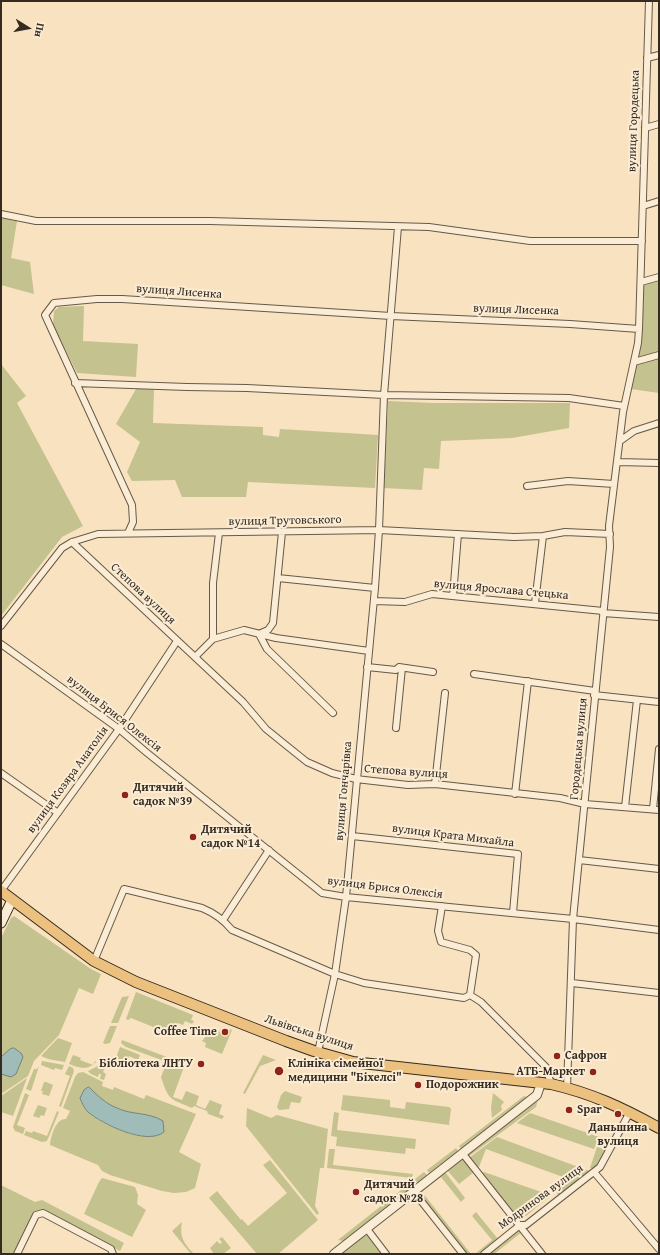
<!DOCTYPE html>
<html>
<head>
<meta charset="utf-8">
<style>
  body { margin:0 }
  #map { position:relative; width:660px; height:1255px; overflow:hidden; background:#f9e2bf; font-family:"Gentium Book Plus",serif }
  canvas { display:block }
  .frame { position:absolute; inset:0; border:2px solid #362b20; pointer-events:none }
  .north { position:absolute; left:8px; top:8px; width:40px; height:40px; -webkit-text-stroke:3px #fbecd5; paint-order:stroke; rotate:101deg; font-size:11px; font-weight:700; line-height:16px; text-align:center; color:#362b20 }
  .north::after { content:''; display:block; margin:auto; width:14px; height:18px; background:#362b20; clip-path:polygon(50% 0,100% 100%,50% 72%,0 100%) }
</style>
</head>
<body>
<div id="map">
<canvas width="660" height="1255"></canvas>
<div class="frame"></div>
<div class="north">Пн</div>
</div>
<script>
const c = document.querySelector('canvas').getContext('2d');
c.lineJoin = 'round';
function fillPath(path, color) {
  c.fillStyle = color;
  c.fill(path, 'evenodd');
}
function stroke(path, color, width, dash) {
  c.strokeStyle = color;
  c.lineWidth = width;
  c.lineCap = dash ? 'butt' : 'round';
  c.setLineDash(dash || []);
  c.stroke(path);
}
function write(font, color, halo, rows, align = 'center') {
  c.font = font + ' "Gentium Book Plus",serif';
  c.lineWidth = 4;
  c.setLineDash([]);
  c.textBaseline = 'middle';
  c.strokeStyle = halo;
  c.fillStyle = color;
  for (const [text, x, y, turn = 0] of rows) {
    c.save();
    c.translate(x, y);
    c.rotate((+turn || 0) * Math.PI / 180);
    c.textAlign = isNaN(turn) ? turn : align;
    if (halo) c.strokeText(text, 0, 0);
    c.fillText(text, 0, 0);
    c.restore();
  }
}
const green = new Path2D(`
  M1 218 17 221 11 258 30 262 34 294 1 285Z
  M659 281V352L637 359C643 335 643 310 644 285Z
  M84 306 83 341 138 344 136 377 77 373 53 325 54 311 59 307Z
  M659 358V393L631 389 636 365Z
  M1 364 26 396 17 403 83 526 62 537 1 616Z
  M136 389H154L153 423 263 427V435L279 437 280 429 378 435 375 488 248 482 246 497H182L175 480 132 481 127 472 140 442 116 424Z
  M388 401 433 403H570L569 428 512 438 441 441 439 469 424 468 422 490 384 488Z
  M14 916 91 969 101 974 93 994 79 988 59 1035 34 1061 28 1076 1 1094V938L11 918Z
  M136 992 193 1015 191 1020 194 1021 192 1024 185 1021 183 1025 178 1023 177 1027 180 1028 178 1032 174 1031 173 1035 131 1018 128 1020 126 1019Z
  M129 996 118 1023H111L122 997Z
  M110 1026H117L110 1043 105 1044 103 1043Z
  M207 1027 226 1034H228L230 1029 232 1030 222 1054 205 1047 206 1043 202 1041 207 1035 209 1036 210 1032 206 1030Z
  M58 1038 72 1043 65 1062 48 1059 41 1056Z
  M122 1040 185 1064 173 1097 182 1100 186 1091 199 1096 196 1105 205 1109 210 1100 222 1105 219 1114 224 1116 222 1119 208 1114 207 1111 194 1106 192 1108C169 1098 169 1101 161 1077L167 1062 126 1047 121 1043Z
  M120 1047 140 1055 138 1060 129 1056 126 1064 115 1060Z
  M73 1055 81 1058 80 1060 93 1065 95 1061 96 1062C87 1071 80 1068 69 1064Z
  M263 1055 276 1060 260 1066 245 1094 243 1093Z
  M42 1061 64 1065 62 1070 55 1068 54 1070 41 1065Z
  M100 1063 106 1065 103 1072 106 1074 104 1080 100 1079 101 1074H99L98 1077 91 1074 88 1071 96 1067Z
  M39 1066 31 1091 26 1089 34 1069H37Z
  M69 1066 73 1068 74 1071 61 1107 59 1106 70 1076 65 1074Z
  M83 1072 103 1082 102 1086 113 1090 114 1087 144 1099 146 1095 196 1114 179 1152 201 1164 195 1188 186 1192 174 1193 162 1191 110 1175 102 1171 98 1165 50 1145C51 1136 56 1118 66 1119L70 1111 63 1108 75 1077 78 1073ZM89 1087C97 1095 106 1104 117 1108 131 1115 149 1112 163 1121L164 1132C158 1134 151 1136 145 1136 129 1136 100 1123 88 1112 84 1108 82 1102 80 1098Z
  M27 1078 13 1116 1 1112V1096Z
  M44 1082H46L53 1085 49 1096 42 1094 43 1091H41Z
  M285 1091 302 1097 300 1103 291 1102 289 1109 279 1110 277 1107 281 1095Z
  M25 1093 29 1095 17 1125 25 1128 23 1134 15 1131 13 1127Z
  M493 1093 504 1102 501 1106 502 1110 492 1118 491 1108Z
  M343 1095 390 1100V1107L405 1109 406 1102 449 1107 451 1109 449 1125 341 1110Z
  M524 1096 527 1097 461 1149 459 1146Z
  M538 1099 536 1107 468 1157 467 1155Z
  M38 1105 47 1108 44 1116 41 1115 39 1118 33 1116Z
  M247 1108 271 1118 277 1115 328 1129 324 1168H320L315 1206 319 1213 317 1215 246 1126Z
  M57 1111 59 1112 47 1141 42 1142 24 1135 26 1131 32 1133 33 1131 47 1136Z
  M334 1112 339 1113 337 1130 416 1139 415 1149 406 1148 405 1154 336 1146 337 1137 331 1136Z
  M530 1113 599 1137 594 1149 517 1123Z
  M497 1137 592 1172 562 1195 557 1194 563 1177 486 1149 479 1167 474 1165 469 1158Z
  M597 1147 608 1150 595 1169 590 1168Z
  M456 1148 458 1151 429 1173 427 1170Z
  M329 1149H335L333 1165 413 1174 412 1178 327 1168Z
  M462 1158 474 1172 459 1184 447 1170Z
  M270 1160 318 1220 278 1254H257L209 1198 217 1191 241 1220 242 1219 248 1226 287 1193 263 1165Z
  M424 1172 427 1175 343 1241 338 1240Z
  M445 1172 465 1198 461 1202 441 1177 422 1192 471 1254H466L417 1194Z
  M484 1172 547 1194 549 1197 520 1221 482 1173Z
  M102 1178 135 1187 138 1195 137 1204 146 1210 132 1237 84 1214 99 1182Z
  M1 1185 35 1202 42 1200 124 1243 120 1251 43 1210 35 1212 14 1254H1Z
  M476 1212 498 1239 479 1254H475L492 1240 472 1216Z
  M182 1222C179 1236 184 1244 194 1254H191L172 1231Z
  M517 1231 522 1232 494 1254H488Z
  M367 1235 370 1237 383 1254H341L362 1237Z
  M222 1237 231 1248 223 1254H214L210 1248 217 1241 220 1244 222 1242 219 1239Z`);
const water = new Path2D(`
  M14 1048 21 1053 23 1057 16 1074 11 1077 1 1074V1057L10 1049Z
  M89 1087C97 1095 106 1104 117 1108 131 1115 149 1112 163 1121L164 1132C147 1146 102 1124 88 1112 84 1108 82 1103 80 1098L84 1090Z`);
const minor = new Path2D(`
  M647 58 659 55
  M645 128 659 124
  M643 206 659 201
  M1 214 36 221H210L429 227 530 241H642
  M641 282 659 277
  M634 362 659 355
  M75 383 187 387 247 388 384 395 569 398 624 406
  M620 441 634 431 659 423
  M618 462 659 463
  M527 486 568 481 614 484
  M128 533 133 522 132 505 45 315 54 303 97 299H122L391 316 570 324 639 329
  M72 542 243 702 266 729 287 746 307 762 332 773 356 779 408 785 435 784 560 798 585 804 659 810
  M278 578 375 588
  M453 596 458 534
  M374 601 405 602 432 594 603 611
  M535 603 543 536
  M603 613 659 617
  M1 626 62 548 72 542 98 534 379 530 514 537 543 536 565 532 610 534
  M259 634 268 630 273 623 282 532
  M259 634 267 649 333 713
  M213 639V583L219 533
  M1 644 119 729 146 752 322 893 346 897 573 919 659 930
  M195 657 213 639 244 630 276 638 369 651
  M367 667 396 670 399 667 433 672
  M474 674 595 691
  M594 695 659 702
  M396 728 402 668
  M1 773 58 813
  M435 784 445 693
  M515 794 528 681
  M625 807 637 700
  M653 809 659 749
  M352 836 518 854 513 913
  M579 860 659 869
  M1 891 119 729 177 641
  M442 906 438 931 441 942 470 950 476 955 470 995
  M223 920 269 850
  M94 961 124 889 202 908C214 913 223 919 232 930L335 974 364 983 464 998 470 995 481 1002 546 1067 551 1084
  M572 983 659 993
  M318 1052 335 974 346 897 375 588 379 530 384 395 398 227
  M567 1088 573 919 610 547 609 526 623 412 638 343 639 329 649 1
  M463 1154 542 1254
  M594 1172 659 1249
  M414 1192 463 1254
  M367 1229 386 1254
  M17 1254 36 1215 43 1213 111 1249 113 1254
  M484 1254 520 1225H526L600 1167 630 1112`);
const tertiary = new Path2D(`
  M334 1254 537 1095 541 1083`);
const secondary = new Path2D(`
  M1 923 12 900`);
const primary = new Path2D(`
  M1 891 94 961 136 982 286 1041 314 1051 353 1062 551 1084C591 1093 623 1108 659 1128`);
const markers = [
  [125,795,4,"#8f2418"],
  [193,837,4,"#8f2418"],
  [225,1032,4,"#8f2418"],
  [557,1056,4,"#8f2418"],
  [201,1064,4,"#8f2418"],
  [279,1071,5,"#8f2418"],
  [593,1072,4,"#8f2418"],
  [418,1085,4,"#8f2418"],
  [569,1110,4,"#8f2418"],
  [618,1114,4,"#8f2418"],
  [356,1192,4,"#8f2418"]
];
const streetNames = [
  ["вулиця Городецька",634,121,-88],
  ["вулиця Лисенка",179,292,4],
  ["вулиця Лисенка",516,310,2],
  ["вулиця Трутовського",285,521,-1],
  ["вулиця Ярослава Стецька",501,590,5],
  ["Степова вулиця",143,594,43],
  ["вулиця Брися Олексія",114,714,38],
  ["Городецька вулиця",579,749,-85],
  ["Степова вулиця",406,772,4],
  ["вулиця Козяра Анатолія",68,780,-54],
  ["вулиця Гончарівка",344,791,-85],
  ["вулиця Крата Михайла",453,836,7],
  ["вулиця Брися Олексія",385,888,7],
  ["Львівська вулиця",309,1033,18],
  ["Модринова вулиця",541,1197,-36]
];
const poiNames = [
  ["Дитячий",133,788],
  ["садок №39",133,802],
  ["Дитячий",201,830],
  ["садок №14",201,844],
  ["Coffee Time",217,1032,"right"],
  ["Сафрон",565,1056],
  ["Бібліотека ЛНТУ",193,1064,"right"],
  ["Клініка сімейної",288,1064],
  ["медицини \"Біхелсі\"",288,1078],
  ["АТБ-Маркет",585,1072,"right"],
  ["Подорожник",426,1085],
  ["Spar",577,1110],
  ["Даньшина",618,1128,"center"],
  ["вулиця",618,1142,"center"],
  ["Дитячий",364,1185],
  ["садок №28",364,1199]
];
fillPath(green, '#c4c28e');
fillPath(water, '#a0bcb9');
stroke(water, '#76827c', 1);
stroke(minor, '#675948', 8);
stroke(tertiary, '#675948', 10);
stroke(secondary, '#362b20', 11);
stroke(primary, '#362b20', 12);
stroke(minor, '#fbecd5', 6);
stroke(tertiary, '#fbecd5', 8);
stroke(secondary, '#fbecd5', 9);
stroke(primary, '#ecc180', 10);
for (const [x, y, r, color] of markers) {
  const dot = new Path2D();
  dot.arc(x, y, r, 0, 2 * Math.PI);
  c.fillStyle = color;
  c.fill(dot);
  stroke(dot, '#fbecd5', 1.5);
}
write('12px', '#362b20', '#fbecd5', streetNames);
write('bold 12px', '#362b20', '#fbecd5', poiNames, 'left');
</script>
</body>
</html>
